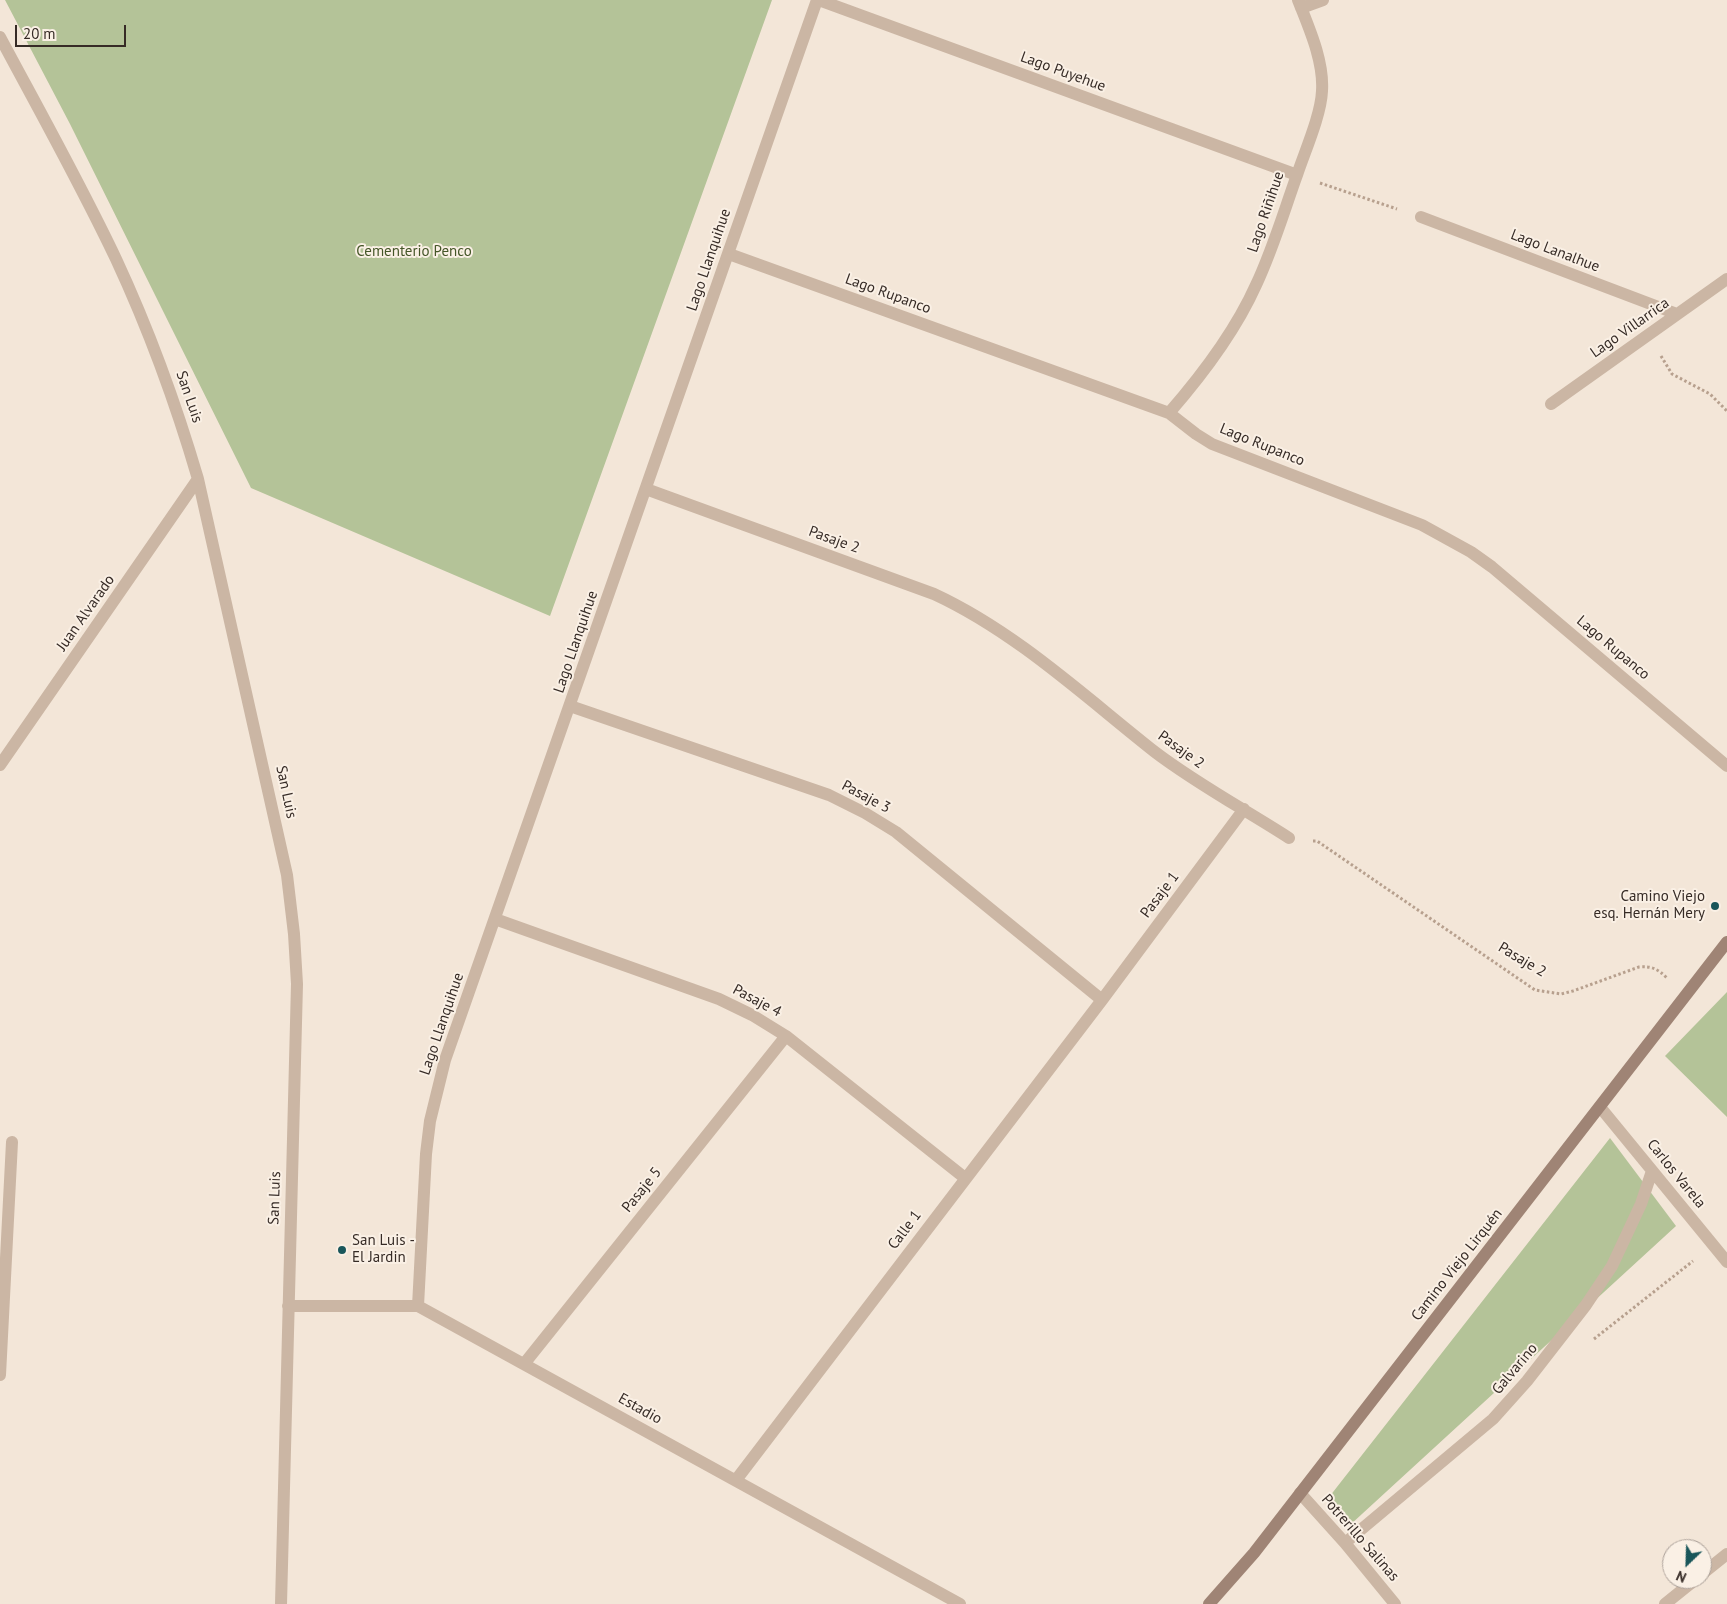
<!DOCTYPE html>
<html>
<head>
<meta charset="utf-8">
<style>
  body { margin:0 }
  #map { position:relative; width:1727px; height:1604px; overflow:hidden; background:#f3e6d8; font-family:"PT Sans",sans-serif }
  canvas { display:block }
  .north { position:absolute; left:1662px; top:1539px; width:50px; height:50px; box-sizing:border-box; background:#faf0e5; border:1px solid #aca199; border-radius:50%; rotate:204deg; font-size:14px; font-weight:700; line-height:20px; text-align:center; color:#362b26 }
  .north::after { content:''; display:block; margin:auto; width:18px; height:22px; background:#19565a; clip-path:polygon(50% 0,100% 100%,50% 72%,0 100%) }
  .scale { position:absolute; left:15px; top:25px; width:111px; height:22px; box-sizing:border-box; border:2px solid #362b26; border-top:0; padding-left:6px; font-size:15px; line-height:18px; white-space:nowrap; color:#362b26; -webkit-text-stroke:4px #faf0e5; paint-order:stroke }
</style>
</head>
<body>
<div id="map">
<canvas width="1727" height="1604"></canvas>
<div class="north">N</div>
<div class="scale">20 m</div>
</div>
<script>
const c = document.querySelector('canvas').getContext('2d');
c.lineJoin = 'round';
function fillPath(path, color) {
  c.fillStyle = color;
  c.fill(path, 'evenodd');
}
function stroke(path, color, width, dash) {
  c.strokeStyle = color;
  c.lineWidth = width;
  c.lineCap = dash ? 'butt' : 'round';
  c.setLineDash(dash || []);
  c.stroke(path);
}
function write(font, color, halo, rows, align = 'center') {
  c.font = font + ' "PT Sans",sans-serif';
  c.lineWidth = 4;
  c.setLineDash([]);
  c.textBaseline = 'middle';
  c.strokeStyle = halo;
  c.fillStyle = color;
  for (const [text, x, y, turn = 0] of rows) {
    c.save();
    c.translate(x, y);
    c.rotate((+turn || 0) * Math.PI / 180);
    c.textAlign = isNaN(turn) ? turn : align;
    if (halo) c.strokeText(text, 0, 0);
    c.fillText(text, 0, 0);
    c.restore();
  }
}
const green = new Path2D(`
  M5 0H772L550 616 251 488 70 124Z
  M1727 992V1117L1665 1056Z
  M1610 1138 1676 1226 1350 1525 1326 1501Z`);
const path = new Path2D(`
  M1320 183 1397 209
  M1661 356 1672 374 1710 394 1727 411
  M1313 841H1317L1535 990 1561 994 1573 991 1639 967C1652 966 1658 969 1667 978
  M1594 1339 1693 1261`);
const street = new Path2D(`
  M819 0 1297 175
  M1301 8 1323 0
  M0 37C39 110 80 183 116 259 149 330 176 404 198 479L287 875 294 934 297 984 281 1604
  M1421 217 1677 314
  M729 254 1169 413 1196 434 1212 444 1422 525 1471 552 1492 567 1727 766
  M1551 404 1727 279
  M1169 413C1203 374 1235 332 1256 285 1273 249 1284 211 1297 175 1305 151 1321 115 1322 91 1324 61 1309 28 1298 0
  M646 489 934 594C1016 632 1084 696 1155 752 1197 784 1244 809 1289 838
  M570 706 829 795 865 813 896 832 1102 1000
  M0 765 198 479
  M495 919 719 999 752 1015 786 1036 965 1178
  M1600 1107 1727 1262
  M288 1306H418L960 1604
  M418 1306 426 1154 430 1121 445 1060 817 0
  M524 1364 786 1036
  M0 1375 12 1142
  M736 1480 1102 1000 1244 809
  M1300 1493 1345 1543 1395 1604
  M1345 1543 1493 1419 1527 1381 1586 1305 1612 1266 1641 1204 1652 1171
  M1702 1574 1727 1554
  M1665 1604 1696 1579`);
const secondary = new Path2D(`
  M1209 1604 1254 1553 1727 942`);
const markers = [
  [1715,906,5,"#19565a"],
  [342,1250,5,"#19565a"]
];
const streetNames = [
  ["Lago Puyehue",1063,72,20],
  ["Lago Riñihue",1266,212,-71],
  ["Lago Lanalhue",1555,251,21],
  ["Lago Llanquihue",709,260,-71],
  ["Lago Rupanco",888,294,20],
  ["Lago Villarrica",1630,328,-35],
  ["San Luis",189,397,71],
  ["Lago Rupanco",1262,445,22],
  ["Pasaje 2",834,540,20],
  ["Juan Alvarado",86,613,-55],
  ["Lago Llanquihue",576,642,-71],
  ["Lago Rupanco",1613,648,40],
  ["Pasaje 2",1181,750,36],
  ["San Luis",286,792,78],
  ["Pasaje 3",866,797,28],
  ["Pasaje 1",1160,895,-53],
  ["Pasaje 2",1522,960,31],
  ["Pasaje 4",757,1001,28],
  ["Lago Llanquihue",442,1024,-71],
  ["Carlos Varela",1676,1174,51],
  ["Pasaje 5",642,1190,-51],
  ["San Luis",275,1198,-88],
  ["Calle 1",905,1230,-53],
  ["Camino Viejo Lirquén",1457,1265,-52],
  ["Galvarino",1515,1369,-50],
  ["Estadio",640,1409,29],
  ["Potrerillo Salinas",1360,1538,49]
];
const parkNames = [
  ["Cementerio Penco",414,252]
];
const poiNames = [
  ["Camino Viejo",1705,897],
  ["esq. Hernán Mery",1705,914],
  ["San Luis -",352,1241,"left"],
  ["El Jardin",352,1258,"left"]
];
fillPath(green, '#b4c398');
stroke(path, '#b7a08e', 3, [2.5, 2.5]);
stroke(street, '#cbb6a4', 12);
stroke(secondary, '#9f8475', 12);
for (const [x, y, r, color] of markers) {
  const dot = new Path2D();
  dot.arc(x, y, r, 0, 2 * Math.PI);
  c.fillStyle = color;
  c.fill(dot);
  stroke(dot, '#faf0e5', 2);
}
write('15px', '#362b26', '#faf0e5', streetNames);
write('15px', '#455628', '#faf0e5', parkNames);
write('15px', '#362b26', '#faf0e5', poiNames, 'right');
</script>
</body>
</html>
